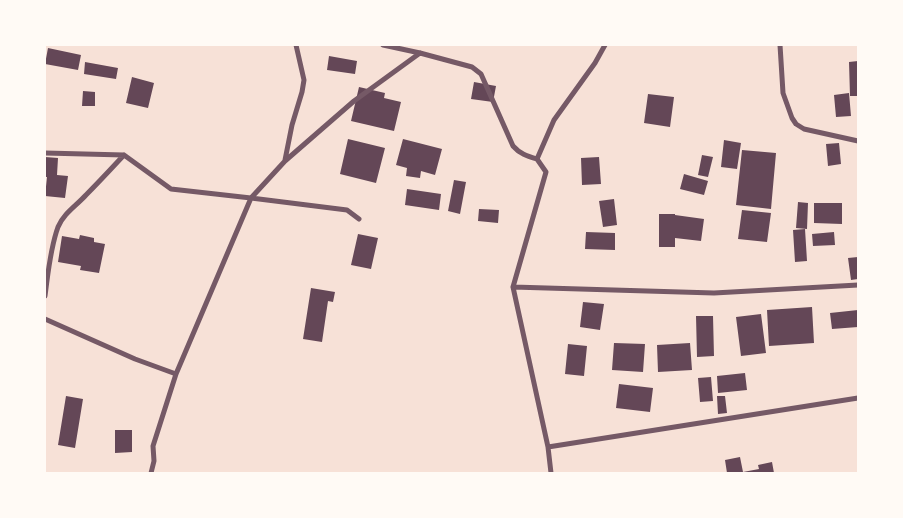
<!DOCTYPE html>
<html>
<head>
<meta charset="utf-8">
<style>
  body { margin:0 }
  #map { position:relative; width:903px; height:518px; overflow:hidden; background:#f7e1d7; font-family:"Archivo Narrow",sans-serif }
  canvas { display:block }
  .frame { position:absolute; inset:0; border:46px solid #fffaf5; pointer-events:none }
</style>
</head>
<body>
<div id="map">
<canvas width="903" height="518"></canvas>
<div class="frame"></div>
</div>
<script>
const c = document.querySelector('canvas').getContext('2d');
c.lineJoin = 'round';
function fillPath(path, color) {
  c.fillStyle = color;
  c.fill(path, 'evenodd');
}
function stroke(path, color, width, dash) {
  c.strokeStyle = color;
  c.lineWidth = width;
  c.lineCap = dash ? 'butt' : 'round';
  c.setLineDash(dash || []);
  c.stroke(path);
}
const building = new Path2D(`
  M48 48 81 55 78 70 45 64Z
  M329 56 357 61 355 74 327 70Z
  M858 61V96H850L849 62Z
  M85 62 118 68 116 79 84 74Z
  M132 77 154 83 148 108 126 103Z
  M474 82 496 86 493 102 471 99Z
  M359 87 385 93 384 98 401 102 394 131 351 121Z
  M83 91 95 92V106H82Z
  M849 93 851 116 836 117 834 95Z
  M648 94 674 97 670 127 644 123Z
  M348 139 385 148 376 183 340 174Z
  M403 139 442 149 435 175 421 171 420 178 406 176 407 168 396 165Z
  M724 140 741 143 737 169 721 167Z
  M839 143 841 164 828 166 826 144Z
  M742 150 776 153 771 209 736 205Z
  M702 155 713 157 708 177 698 175Z
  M45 157 58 158 57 175 68 176 65 198 45 196 47 177H45Z
  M599 157 601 184 582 185 581 158Z
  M684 174 708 181 704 195 680 189Z
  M454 180 466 182 460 214 448 211Z
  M407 189 441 194 439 210 405 205Z
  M614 199 617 225 603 227 599 201Z
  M798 202 808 203 807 229 796 228Z
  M814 203H842V224L814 223Z
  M479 209 499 210 498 223 478 221Z
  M742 210 771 213 767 242 738 239Z
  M659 214H675V215L704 219 701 241 675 238V247H659Z
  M805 229 807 261 795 262 793 230Z
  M586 232 615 233V250L585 249Z
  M834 232 835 245 813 246 812 234Z
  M358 234 378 238 371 269 351 265Z
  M80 235 94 238V242L105 244 99 273 80 270 81 266 58 262 62 236 79 239Z
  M858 257V279L851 280 848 258Z
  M311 288 335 292 333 302 328 301 322 342 303 339Z
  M583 302 604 304 600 330 580 327Z
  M812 307 814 343 769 346 767 310Z
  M858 310V327L832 329 830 313Z
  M761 314 766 353 741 356 736 317Z
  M696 316H713L714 356 697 357Z
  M614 343 645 344 643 372 612 370Z
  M690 343 692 370 658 372 657 345Z
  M568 344 587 346 584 376 565 374Z
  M745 373 747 390 718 393 717 376Z
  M711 377 713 401 700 402 698 378Z
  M619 384 653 388 650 412 616 408Z
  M66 396 83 399 75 448 58 445Z
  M717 396H725L727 413 718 414Z
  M115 430H132V452L115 453Z
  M740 457 743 472 759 469 758 465 772 462 774 473H727L725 460Z`);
const minor = new Path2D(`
  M383 45 420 53 472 67 481 74 513 146C520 154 527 156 537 159
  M605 45 595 63 554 120 537 159 546 172 513 287 714 293 858 285
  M780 45 783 93 792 118 796 124 804 129 858 141
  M45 153 124 155 171 189 251 198 347 210 359 219
  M285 160 292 125 302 92 304 80 296 45
  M513 287 548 447 551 473
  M45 296C48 274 50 249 58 227 64 213 76 206 86 195 99 182 111 169 124 155
  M45 319 135 359 176 374 251 198 285 161 354 101 420 53
  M548 447 858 398
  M151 473 154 461 153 446 176 374`);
fillPath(building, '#644757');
stroke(minor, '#755966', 5);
</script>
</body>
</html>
